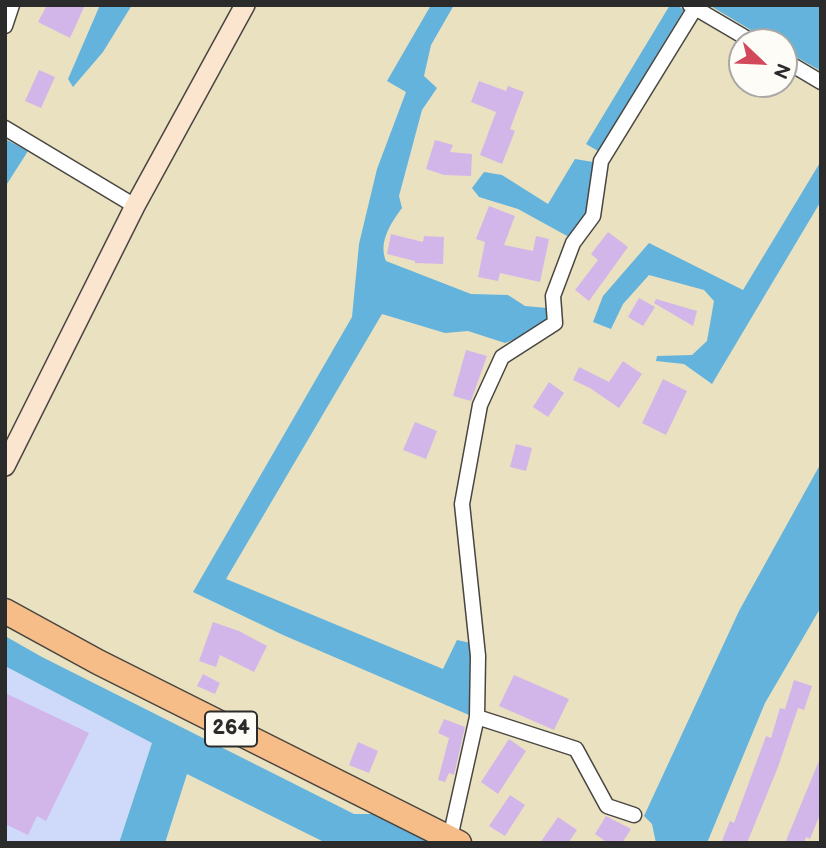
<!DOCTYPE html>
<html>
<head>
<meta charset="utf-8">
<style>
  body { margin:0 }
  #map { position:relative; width:826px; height:848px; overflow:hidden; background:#eae1c0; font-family:"Balsamiq Sans",sans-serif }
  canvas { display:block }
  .frame { position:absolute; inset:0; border:7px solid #2b2b2b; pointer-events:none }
  .north { position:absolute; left:728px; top:28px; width:70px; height:70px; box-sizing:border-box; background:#fdfcf7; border:2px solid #a9a8a5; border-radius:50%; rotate:113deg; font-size:19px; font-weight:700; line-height:28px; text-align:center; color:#2b2b2b }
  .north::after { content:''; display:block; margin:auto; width:24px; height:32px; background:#d1495b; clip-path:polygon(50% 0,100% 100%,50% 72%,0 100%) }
</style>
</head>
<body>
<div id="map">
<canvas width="826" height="848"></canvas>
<div class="frame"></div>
<div class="north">N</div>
</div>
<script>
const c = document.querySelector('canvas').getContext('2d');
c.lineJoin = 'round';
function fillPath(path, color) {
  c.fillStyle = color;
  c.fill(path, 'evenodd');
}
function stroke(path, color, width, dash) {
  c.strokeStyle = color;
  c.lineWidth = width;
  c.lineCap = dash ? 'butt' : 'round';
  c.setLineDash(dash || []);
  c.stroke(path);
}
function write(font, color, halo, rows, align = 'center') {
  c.font = font + ' "Balsamiq Sans",sans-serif';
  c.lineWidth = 5;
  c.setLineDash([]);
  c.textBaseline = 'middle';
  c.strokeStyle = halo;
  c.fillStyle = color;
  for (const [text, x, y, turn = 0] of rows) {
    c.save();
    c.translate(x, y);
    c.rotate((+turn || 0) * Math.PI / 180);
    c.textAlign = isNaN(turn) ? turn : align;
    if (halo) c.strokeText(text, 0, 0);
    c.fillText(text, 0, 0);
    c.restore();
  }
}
const built = new Path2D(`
  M5 666 152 743 119 843H5Z`);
const water = new Path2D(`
  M100 5H132L103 52 73 87 68 79Z
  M431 5H454L431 45 424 76 437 88 422 110 399 196 402 208C391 223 378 242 386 261L471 294 508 295 525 306 547 308 546 321 535 332 505 343 468 331 445 333 382 314 226 579 443 669 457 640 471 643 474 664 469 715 283 635 193 592 352 317 359 244 377 169 406 92 387 81Z
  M670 5H677L684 10 598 151 586 144Z
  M709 5H821V71L784 50V42H771Z
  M5 139 28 151 5 187Z
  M575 159 593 162 587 212 569 237 518 209 479 197 472 188 484 172 502 175 548 204Z
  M821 161V201L712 384 684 364 656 361 657 356 692 355 707 341 714 301 704 290 649 275 623 304 611 329 593 322 603 296 649 243 743 290Z
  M821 463V607L765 703 707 843H656L652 824 644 816 739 611Z
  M5 636 42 657 354 814H372L432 843H326L187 774 165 843H119L152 743 5 666Z`);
const building = new Path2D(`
  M47 5H85L70 38 38 22Z
  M39 70 55 77 41 108 25 101Z
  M479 81 506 91 508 86 524 92 510 129 515 131 502 164 480 155 496 112 471 102Z
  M435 140 453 145 450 152 472 154 471 176 444 175 426 169Z
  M489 206 515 216 504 245 533 251 536 236 549 239 540 282 500 273 498 281 478 277 485 242 476 239Z
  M608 232 628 247 589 301 575 290 598 260 591 254Z
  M391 234 423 242 424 236 444 237 443 264 415 263V261L387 254Z
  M639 298 655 307 643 326 628 317Z
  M656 299 697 311 693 326 654 303Z
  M466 350 487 356 471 401 453 396Z
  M623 361 642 374 619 408 590 388 573 380 579 367 609 382Z
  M663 379 687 391 666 435 642 423Z
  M549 382 564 393 548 417 533 407Z
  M415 422 437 431 426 459 403 450Z
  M516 444 532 448 526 471 510 467Z
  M213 622 239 631 267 646 254 672 220 655 216 667 199 661Z
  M203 674 220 683 215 694 197 686Z
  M514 675 569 699 554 730 499 706Z
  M794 680 812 686 804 710 798 708 778 767 747 843H721L730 821 734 823 766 736 771 738 780 708 785 709Z
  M5 693 89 733 46 821 37 816 28 835 5 824Z
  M444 719 465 727 454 775 449 773 445 782 438 780 449 738 438 733Z
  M509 739 526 751 498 794 481 782Z
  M358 742 378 751 369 773 349 765Z
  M821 756V812L810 839 806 837 804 843H785Z
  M510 795 525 805 505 836 489 826Z
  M606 816 631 829 622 843H608L595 834Z
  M558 817 577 830 568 843H540Z`);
const street = new Path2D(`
  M690 5 753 42
  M5 26 12 5
  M784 60 821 82
  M5 128 135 206
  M477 717 576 749 607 806 634 815
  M450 838 477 717 478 656 462 504 480 405 502 357 555 323 553 296 573 243 593 216 601 161 697 5`);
const secondary = new Path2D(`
  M5 466 135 206 245 5`);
const highway = new Path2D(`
  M5 611 98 662 459 843`);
const shields = [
  [231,729,52]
];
const shieldNames = [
  ["264",231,729]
];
fillPath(built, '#cfdafa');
fillPath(water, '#63b3dd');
fillPath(building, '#d2b6ea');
stroke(street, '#484641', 17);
stroke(secondary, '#484641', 22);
stroke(highway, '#484641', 27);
stroke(street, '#fff', 14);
stroke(secondary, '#fce5cf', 19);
stroke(highway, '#f7bd88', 24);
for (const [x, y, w] of shields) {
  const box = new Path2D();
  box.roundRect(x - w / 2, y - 17.5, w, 35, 5);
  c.fillStyle = '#fdfcf7';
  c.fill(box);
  stroke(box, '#2b2b2b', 2);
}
write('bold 21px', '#2b2b2b', null, shieldNames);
</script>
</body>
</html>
